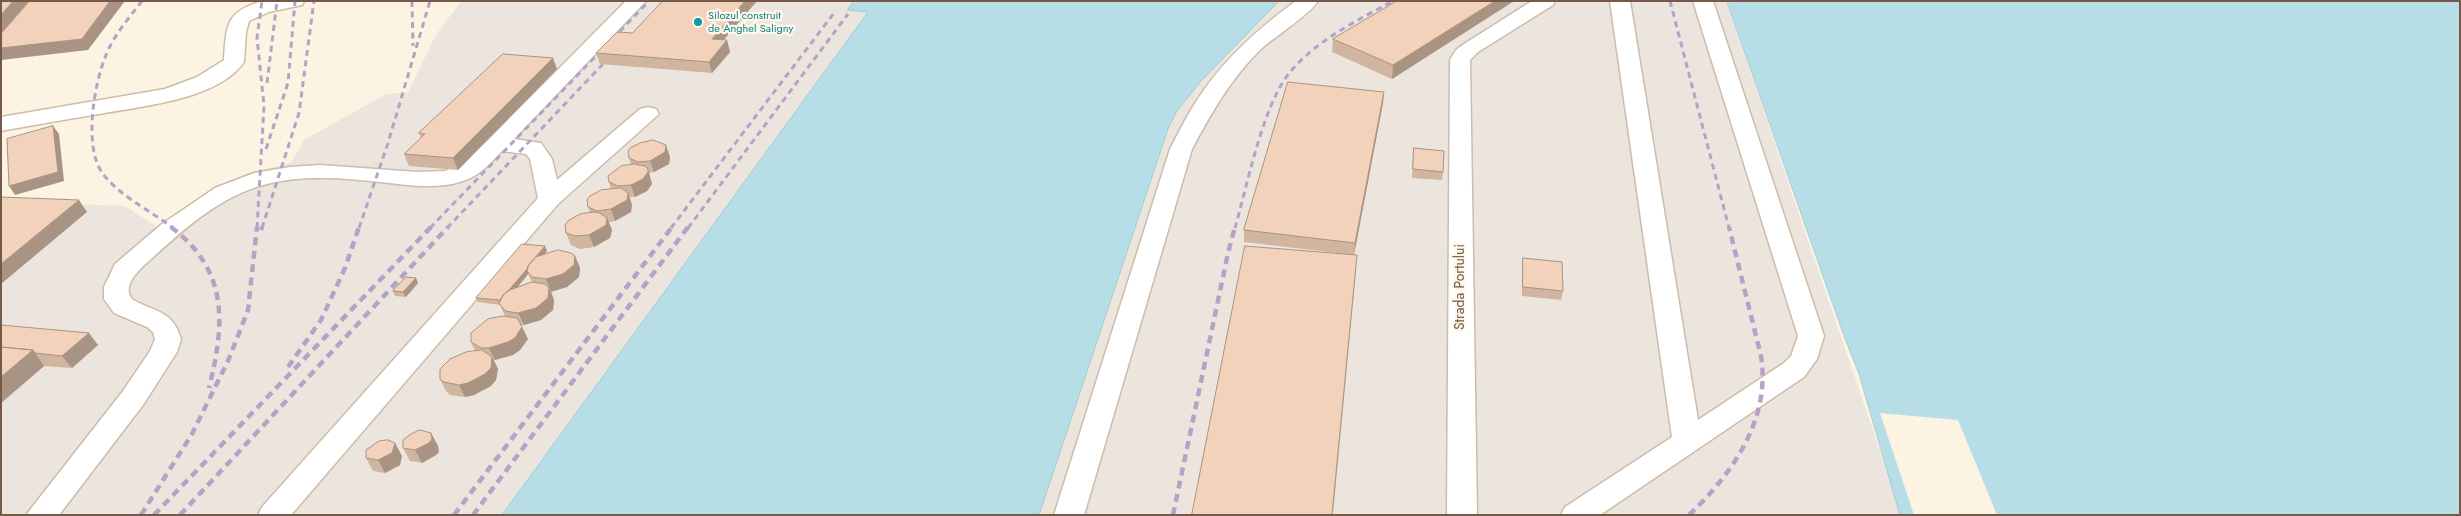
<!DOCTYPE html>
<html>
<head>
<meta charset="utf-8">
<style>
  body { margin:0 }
  #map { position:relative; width:2461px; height:516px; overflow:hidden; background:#fcf3e3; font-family:Jost,sans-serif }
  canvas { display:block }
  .frame { position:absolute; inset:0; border:2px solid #755a49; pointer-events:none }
</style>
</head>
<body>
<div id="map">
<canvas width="2461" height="516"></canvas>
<div class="frame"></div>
</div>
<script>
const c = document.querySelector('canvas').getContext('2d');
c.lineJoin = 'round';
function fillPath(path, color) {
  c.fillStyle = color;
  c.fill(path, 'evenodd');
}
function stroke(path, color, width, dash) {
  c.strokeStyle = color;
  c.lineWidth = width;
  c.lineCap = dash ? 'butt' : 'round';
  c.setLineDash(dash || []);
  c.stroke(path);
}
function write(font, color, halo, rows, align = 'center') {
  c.font = font + ' Jost,sans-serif';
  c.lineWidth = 4.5;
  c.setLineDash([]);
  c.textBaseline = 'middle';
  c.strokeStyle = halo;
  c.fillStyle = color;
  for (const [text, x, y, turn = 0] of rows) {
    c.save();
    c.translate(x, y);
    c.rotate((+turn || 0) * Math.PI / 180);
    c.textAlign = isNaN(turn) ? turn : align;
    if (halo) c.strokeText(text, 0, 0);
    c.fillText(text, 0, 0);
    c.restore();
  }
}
const industrial = new Path2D(`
  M462 1H1726L1902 515H1V201L125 206 160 229 212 188 252 172 291 163 304 140 386 94 408 92 437 33Z`);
const water = new Path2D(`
  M854 1H1279L1201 81 1177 111 1169 126 1039 515H502L868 12 848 10Z
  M1727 1H2460V515H1900L1859 374 1844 336Z`);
const pier = new Path2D(`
  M1880 413 1958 420 1997 515H1914Z`);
const minor = new Path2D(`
  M263 1H304L302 5 269 12 249 21 246 32 244 62C218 100 141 106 99 114 67 119 34 125 1 131V117L165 89 197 77 224 60C226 25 226 11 263 1Z
  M626 1H646L514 139 541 143 552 159 557 180 640 109 648 107 656 109 659 114 558 204 291 515H258L262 507 538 198 530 159 526 154 502 151C491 163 479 176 463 181 436 190 408 185 380 182 344 178 303 175 267 184 221 195 184 229 150 260 140 269 120 286 133 300 156 312 173 311 181 339L177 352 143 405 59 515H26L123 391 150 351 155 339 153 332 147 327 114 313 104 299V287L115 264 162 224 215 188 254 173 290 167 320 165 417 172 445 171 464 162 489 139Z
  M1296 1H1318C1310 14 1276 36 1262 48 1231 78 1212 112 1192 149L1084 515H1054L1170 149C1178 134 1185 119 1194 105 1220 63 1256 30 1296 1Z
  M1532 1H1555L1553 5 1478 52 1470 60 1477 515H1447L1450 60 1456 50 1464 44Z
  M1610 1H1630L1698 420 1784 363 1791 356 1798 336 1693 1H1713L1824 336 1817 359 1804 377 1600 515H1561L1565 507 1672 437Z`);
const railFar1 = new Path2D(`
  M142 1C129 18 114 35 106 55 94 84 83 148 103 174 121 197 151 211 173 228
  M412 1 413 46
  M1670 1 1729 228
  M267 83 277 1
  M266 149 288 83 295 1
  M257 228 264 106 257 38 262 1
  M262 228 299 113 314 1
  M359 228 388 143 430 1
  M430 228 649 1
  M447 228 603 64
  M671 228 834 13
  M688 228 848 14
  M1235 228C1247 186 1262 110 1287 76 1313 42 1356 21 1393 1`);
const rail = new Path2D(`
  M171 227C229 271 225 323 209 388
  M261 230 262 227
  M288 367 321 320 345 268 359 227
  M141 515 192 434 228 361 248 310 257 227
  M154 515 431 227
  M180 515 448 227
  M454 515 672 227
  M473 515 688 227
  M1173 515 1228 253 1235 227
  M1689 515C1733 473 1771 419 1761 356L1729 227`);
const wall = new Path2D(`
  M1514 1 1392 79 1332 52 1333 39Z
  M724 40H727L730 52 712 73 600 64 596 53Z
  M557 69 458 170 409 166 404 154 421 138 419 133Z
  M1384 92 1383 103 1354 254 1356 270 1333 515H1192L1346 254 1244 242V230Z
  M1414 148 1443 172 1442 180 1412 178Z
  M670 157 669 164 654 172 649 173 652 184 647 191 635 197H630L632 205 631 212 615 221 609 222 612 230 610 238 594 247 580 249 571 245 566 233 590 212 588 207 611 189 609 182 631 164 629 158Z
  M547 251 544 255 575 256 580 268 579 277 567 287 551 291 554 300 553 310 541 320 524 325H521L528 339 520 350 513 355 494 360 498 369 496 380 491 386 474 395 465 397 450 395 446 391 440 379 475 351 471 342 505 316 500 305 478 302 476 298ZM528 274 532 282 517 287 525 278Z
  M1523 258 1563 291 1561 300 1522 296V267Z
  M416 278 418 283 406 297 395 296 393 291Z
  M1 325 98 345 72 368 44 366 1 403Z
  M431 433 438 446 439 452 436 455 422 463 410 461 403 448Z
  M402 456 400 465 385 473 373 471 366 458Z`);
const shadedWall = new Path2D(`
  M13 1H29L1 34V15Z
  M110 1H125L88 50 1 60V48Z
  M745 1H757L715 50 712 39Z
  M1495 1H1514L1392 79 1393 65Z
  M727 40 730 52 712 73 709 62Z
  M553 58 557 69 458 170 453 158Z
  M1384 92 1383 103 1354 255 1355 243Z
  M53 126 59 134 64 181 15 195 9 186Z
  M666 145 670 157 669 164 654 172 650 161Z
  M648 169 652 184 647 191 635 197 631 185Z
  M628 193 632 205 631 212 615 221 611 209Z
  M79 200 87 212 1 284V264Z
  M607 218 612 230 610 238 594 247 589 235Z
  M545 246 547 251 529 273 527 271 528 274 503 305 500 300Z
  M575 256 580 268 579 277 567 287 551 292 546 279Z
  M416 278 418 283 406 297 403 292Z
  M549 288 554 300 553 310 541 320 524 325 518 313Z
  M522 327 528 339 520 350 513 355 495 360 489 348Z
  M89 333 98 345 72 368 62 356Z
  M33 350 44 366 1 403V377Z
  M492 357 498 369 496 380 491 386 474 395 465 397 459 385Z
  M431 433 438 446 439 452 436 455 422 463 415 450Z
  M395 443 402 456 400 465 385 473 378 460Z`);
const building = new Path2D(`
  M1 1H13L1 15Z
  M30 1H110L82 39 1 48V34Z
  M663 1H745L712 39 727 40 709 62 596 53 617 32 632 33Z
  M1397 1H1495L1393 65 1333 39Z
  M503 54 553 58 453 158 404 154 425 134 419 133Z
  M1288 82 1384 92 1355 243 1244 230Z
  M53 126 58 172 9 186 7 139Z
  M653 140 666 145 665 152 650 161 638 162 629 158 628 152 630 148 640 143Z
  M1414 148 1444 151 1443 172 1413 169Z
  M634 164 645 166 648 169V172L643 179 631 185 618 186 609 182 608 176 621 166Z
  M621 188 628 193 627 200 611 209 597 211 588 207 587 200 590 196 601 190Z
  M1 197 79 200 1 264Z
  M594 212 600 213 607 218 606 225 589 235 575 236 566 233 565 225 568 221 580 214Z
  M522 244 545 246 528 266V268L509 290 504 294 500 300 476 298Z
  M1245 246 1357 255 1332 515H1192Z
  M558 250 571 253 575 256 574 265 563 274 546 279 532 277 527 271 528 266 536 257Z
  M1523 258 1562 262 1563 291 1523 287Z
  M406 277 416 278 403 292 393 291Z
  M532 282 545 284 549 288 548 298 536 308 518 313 505 311 499 303 504 294 510 290Z
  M504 316 517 318 522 327 515 338 508 342 489 348H481L471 342V333L488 319Z
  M1 325 89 333 62 356 35 353 33 350 1 347Z
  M1 347 33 350 1 377Z
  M482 350 492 357 491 368 485 374 468 383 459 385 444 382 440 379V369L450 359 466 352Z
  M420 430 431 433 432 439 429 443 415 450 403 448V440L411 434Z
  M388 440 395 443 392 453 378 460 366 458V450L379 441Z`);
const markers = [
  [698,22,5,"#0f9aa8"]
];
const farCulturenames = [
  ["Silozul construit",708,16],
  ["de Anghel Saligny",708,29]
];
const streetNames = [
  ["Strada Portului",1461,287,-90]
];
fillPath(industrial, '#ece5de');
fillPath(water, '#b7dee6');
stroke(water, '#9dcdd8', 1);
fillPath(pier, '#fcf3e3');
stroke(minor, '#cebba9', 3);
fillPath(minor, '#fff');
stroke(railFar1, '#b6a2c6', 3, [6, 4.5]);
stroke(rail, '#b6a2c6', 4.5, [8, 5.5]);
fillPath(wall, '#d0b5a0');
fillPath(shadedWall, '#a99382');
fillPath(building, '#f2d2ba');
stroke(building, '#a99382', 1);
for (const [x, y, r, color] of markers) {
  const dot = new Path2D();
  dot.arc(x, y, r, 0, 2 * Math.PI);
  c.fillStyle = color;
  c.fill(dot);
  stroke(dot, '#fff7e9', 2);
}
write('11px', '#0d838f', '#fff7e9', farCulturenames, 'left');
write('14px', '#755a49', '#fff7e9', streetNames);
</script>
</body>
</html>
